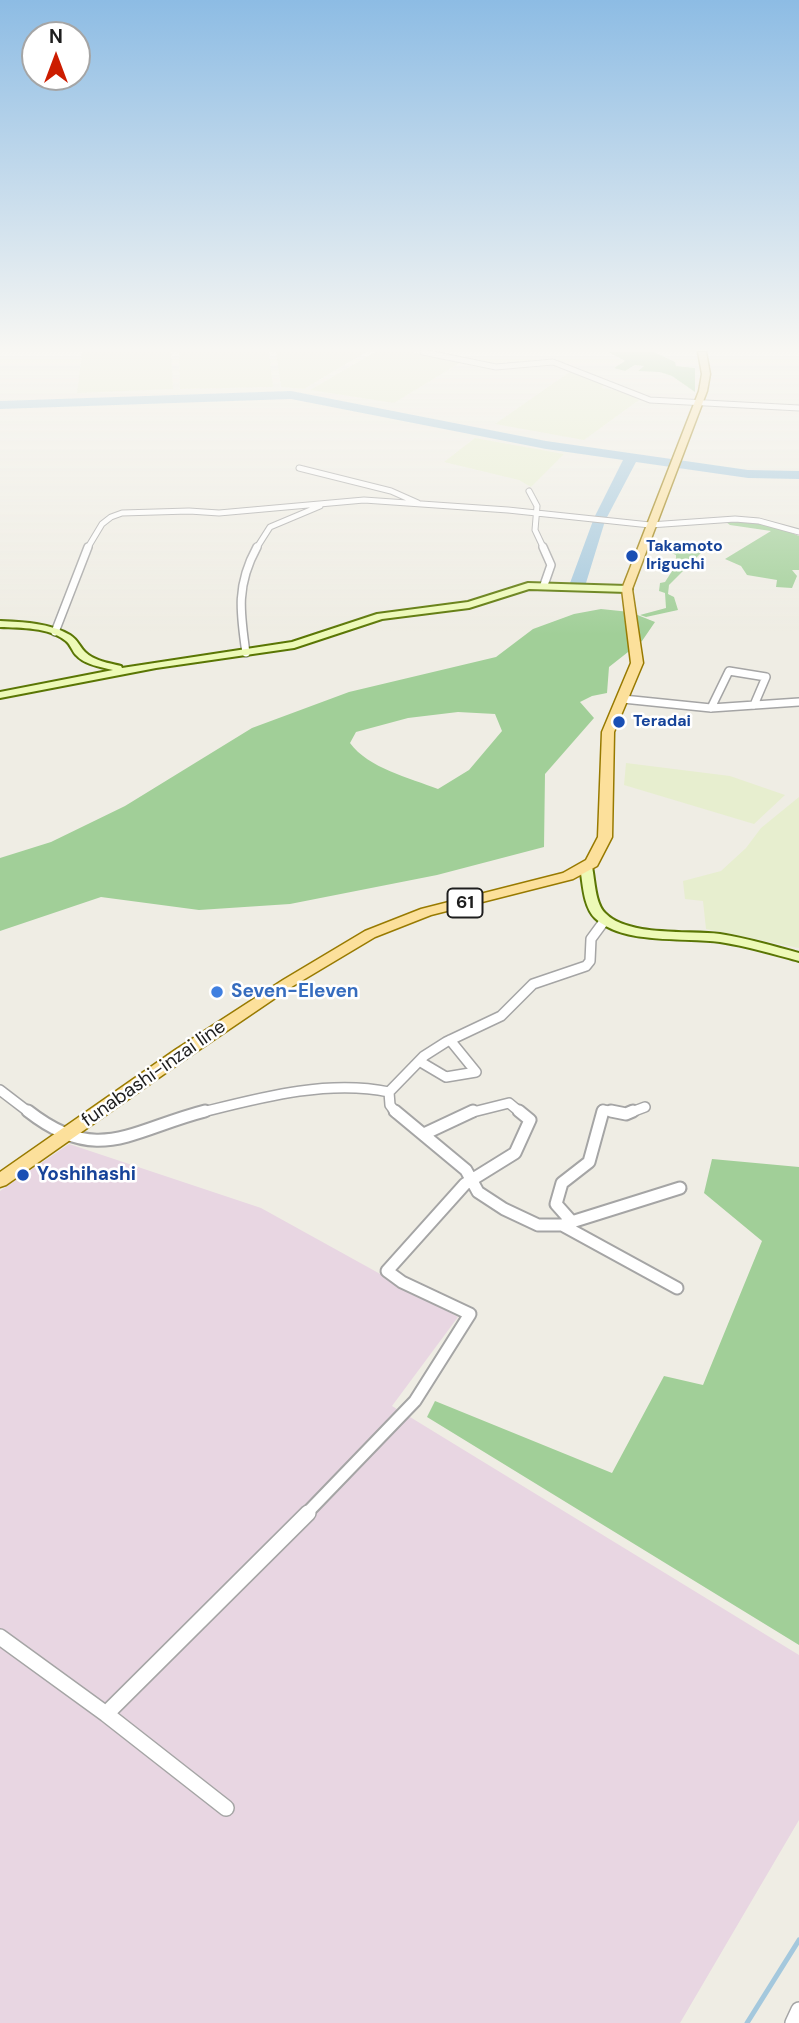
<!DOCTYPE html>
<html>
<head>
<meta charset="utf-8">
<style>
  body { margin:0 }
  #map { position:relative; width:799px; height:2023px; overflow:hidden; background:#efede4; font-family:"DM Sans",sans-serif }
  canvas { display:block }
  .north { position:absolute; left:21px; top:21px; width:70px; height:70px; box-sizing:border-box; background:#fff; border:2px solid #a5a5a5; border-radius:50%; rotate:0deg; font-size:19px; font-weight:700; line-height:28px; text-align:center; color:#1e1e1e }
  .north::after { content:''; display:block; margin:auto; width:24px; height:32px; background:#cc1c00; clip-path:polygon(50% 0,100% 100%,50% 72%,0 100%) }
</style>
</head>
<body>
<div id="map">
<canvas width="799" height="2023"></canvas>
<div class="north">N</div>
</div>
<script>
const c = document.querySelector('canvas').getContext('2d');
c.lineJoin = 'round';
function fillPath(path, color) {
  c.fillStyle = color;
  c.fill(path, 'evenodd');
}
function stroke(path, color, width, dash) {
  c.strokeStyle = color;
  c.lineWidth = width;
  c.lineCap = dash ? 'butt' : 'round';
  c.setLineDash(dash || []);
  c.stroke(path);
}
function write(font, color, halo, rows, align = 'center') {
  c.font = font + ' "DM Sans",sans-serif';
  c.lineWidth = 5;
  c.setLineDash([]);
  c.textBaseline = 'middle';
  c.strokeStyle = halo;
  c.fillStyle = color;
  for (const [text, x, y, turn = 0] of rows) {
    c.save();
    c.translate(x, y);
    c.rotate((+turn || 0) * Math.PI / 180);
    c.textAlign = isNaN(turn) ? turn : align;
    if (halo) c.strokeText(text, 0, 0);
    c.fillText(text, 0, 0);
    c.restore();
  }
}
const industrial = new Path2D(`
  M69 1144 261 1208 458 1317 392 1406 799 1655V1820L680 2023H0V1191Z`);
const farmland = new Path2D(`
  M82 352H171L173 389 77 393Z
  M179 352H269L273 387 180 389Z
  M276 352H366L304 389 281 387Z
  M375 352H413L461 362 394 403 310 390Z
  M571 371 604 384 602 388 626 392 639 400 584 440 495 424Z
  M475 438 564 454 531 487 519 480 444 462Z
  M626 763 730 776 785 795 754 824 624 785Z
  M799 797V948L706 929 703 901 685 899 683 881 721 871 746 848 761 828Z`);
const forest = new Path2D(`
  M609 352H654L675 362 676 366 695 368V392L672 376 660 372 638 371 644 366 635 365 625 371 614 368 625 361Z
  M726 522C751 519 777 526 799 536V570H792L797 576 792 588 776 587 777 580 747 575 741 566 725 559 771 531 730 525Z
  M670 544 702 552 669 585 668 594 674 597 678 610 646 617 640 615 666 608 665 593 659 591 660 583 665 582 676 565V555L667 551Z
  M601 609 630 612 655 622 642 641 609 667 607 693 592 696 580 702 594 718 545 774 544 847 437 875 290 904 199 910 101 897 0 931V858L51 842 125 806 252 728 349 692 496 657 533 629 574 614ZM458 712 495 714 502 731 469 770 438 789C410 778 368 768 350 743L356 732 408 718Z
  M712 1159 799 1167V1645L427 1417 435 1401 612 1473 664 1376 703 1385 762 1241 704 1193Z`);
const stream = new Path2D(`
  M747 2023 799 1940`);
const river = new Path2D(`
  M291 391 546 441 748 470 799 471V479L748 478 636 462 605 521 586 583 578 588 570 583 594 518 623 460 546 449 291 399 0 409V401Z`);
const streetFar4 = new Path2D(`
  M423 352 496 367 553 362 650 400 799 408
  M299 468 391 491 418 503
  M529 491 537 506 535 530 544 549
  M87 549 102 524 111 517 122 513 189 511 219 513 364 500 508 510 650 525 735 519 759 521 799 532
  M256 549 270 527 320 506`);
const streetFar3 = new Path2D(`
  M543 547 551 565 544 585
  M55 632 88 547
  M246 653C240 612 236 585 257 547
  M623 699 711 708 799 702
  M711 708 729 671 766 677 754 705`);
const streetFar2 = new Path2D(`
  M419 1061 446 1077 476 1072 450 1040
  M0 1090 30 1113
  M199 1113C259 1098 327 1079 389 1092
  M396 1113 390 1105 389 1092 424 1056 446 1042 501 1016 533 984 586 966 590 961 591 939 605 920
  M469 1113 509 1103 521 1113
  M602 1113 603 1110 621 1113
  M629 1113 645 1107`);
const streetFar1 = new Path2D(`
  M28 1111C98 1166 131 1130 205 1111
  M395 1111 466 1170 478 1192 504 1209 538 1225H562L680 1188
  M611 1111 626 1114 633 1111
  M424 1134 473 1111
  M572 1222 556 1204 562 1183 589 1162 603 1111
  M562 1225 677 1288
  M306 1514 415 1401 470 1314 402 1282 387 1271 465 1184 515 1153 530 1120 519 1111`);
const street = new Path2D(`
  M0 1637 106 1714 226 1808
  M106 1714 308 1513
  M793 2023 799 2010`);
const secondary = new Path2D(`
  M528 583 627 586 632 589 627 592 529 589 469 608 382 619 294 648 156 668 0 698V692L113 670C101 667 85 665 76 655 72 651 71 645 66 641 49 627 21 628 0 627V621C23 622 50 623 70 635 78 640 79 646 85 652 94 661 109 663 121 666L122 668 292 642 377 614 468 602Z
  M586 863 592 867C595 881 595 903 605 913 628 937 689 930 720 934 747 938 773 946 799 953V961C773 954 747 946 720 942 684 937 622 945 595 918 583 906 583 883 580 867Z`);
const primary = new Path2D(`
  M698 352H706L710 374 707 391 632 589 643 663 614 732 612 837 597 866 573 879 431 915 375 937 293 986 187 1058 6 1185 0 1187V1172L175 1050 283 980 365 931 421 909 563 873 586 860 598 837 602 732 631 663 622 589 699 391 702 374Z`);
const markers = [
  [632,556,7,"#1a4fb4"],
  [619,722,7,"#1a4fb4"],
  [217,992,7,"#3f7fe0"],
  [23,1175,7,"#1a4fb4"]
];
const farTransitnames = [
  ["Takamoto",646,547],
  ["Iriguchi",646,565],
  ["Teradai",633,722]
];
const shields = [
  [465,903,35]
];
const shieldNames = [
  ["61",465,903]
];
const shopNames = [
  ["Seven-Eleven",231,992]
];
const streetNames = [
  ["funabashi-inzai line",154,1074,-35]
];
const transitNames = [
  ["Yoshihashi",37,1175]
];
fillPath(industrial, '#e8d6e2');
fillPath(farmland, '#e7eecf');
fillPath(forest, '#a1cf98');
stroke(stream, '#a4c8dd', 5);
fillPath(river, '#a4c8dd');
stroke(streetFar4, '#a5a5a5', 7);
stroke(streetFar3, '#a5a5a5', 10);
stroke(streetFar2, '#a5a5a5', 12);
stroke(streetFar1, '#a5a5a5', 15);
stroke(street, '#a5a5a5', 18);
stroke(secondary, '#5a7604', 4);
stroke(primary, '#987a00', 3);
stroke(streetFar4, '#fff', 5);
stroke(streetFar3, '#fff', 7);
stroke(streetFar2, '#fff', 9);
stroke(streetFar1, '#fff', 11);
stroke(street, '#fff', 15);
fillPath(secondary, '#edfab7');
fillPath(primary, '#fce09b');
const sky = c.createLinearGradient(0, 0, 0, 635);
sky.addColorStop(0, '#8dbce4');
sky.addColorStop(0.55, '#f8f7f3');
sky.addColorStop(1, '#f8f7f300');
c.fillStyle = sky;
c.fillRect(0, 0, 799, 635);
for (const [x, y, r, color] of markers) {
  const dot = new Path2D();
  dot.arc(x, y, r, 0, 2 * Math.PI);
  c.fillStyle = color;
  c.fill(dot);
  stroke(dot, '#fff', 2.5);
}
write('bold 16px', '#164399', '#fff', farTransitnames, 'left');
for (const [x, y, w] of shields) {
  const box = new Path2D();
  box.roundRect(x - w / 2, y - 14.5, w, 29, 5);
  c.fillStyle = '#fff';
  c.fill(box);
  stroke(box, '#1e1e1e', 2);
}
write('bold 18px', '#1e1e1e', null, shieldNames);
write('bold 19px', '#366cbe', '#fff', shopNames, 'left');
write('19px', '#1e1e1e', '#fff', streetNames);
write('bold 19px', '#164399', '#fff', transitNames, 'left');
</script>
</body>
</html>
